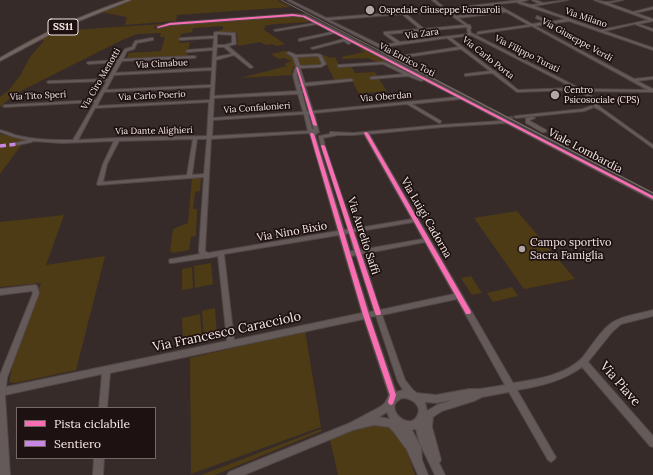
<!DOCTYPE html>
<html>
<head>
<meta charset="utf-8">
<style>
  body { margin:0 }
  #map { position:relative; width:653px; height:475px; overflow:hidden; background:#372b29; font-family:Lora,serif }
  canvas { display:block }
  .legend { position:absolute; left:16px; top:407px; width:140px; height:52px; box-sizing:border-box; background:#1d1211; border:1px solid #756866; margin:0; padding:5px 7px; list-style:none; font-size:12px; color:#f8e8e6 }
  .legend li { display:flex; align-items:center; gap:8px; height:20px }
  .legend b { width:20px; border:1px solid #756866 }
</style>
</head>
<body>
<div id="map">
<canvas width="653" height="475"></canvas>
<ul class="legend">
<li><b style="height:5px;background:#f96db3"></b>Pista ciclabile</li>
<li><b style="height:5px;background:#c787e3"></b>Sentiero</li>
</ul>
</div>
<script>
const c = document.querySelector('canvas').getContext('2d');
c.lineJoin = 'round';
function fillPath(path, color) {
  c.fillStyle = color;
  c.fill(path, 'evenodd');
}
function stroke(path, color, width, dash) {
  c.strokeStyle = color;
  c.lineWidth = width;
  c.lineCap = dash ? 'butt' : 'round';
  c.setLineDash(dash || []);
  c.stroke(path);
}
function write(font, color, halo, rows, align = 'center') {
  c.font = font + ' Lora,serif';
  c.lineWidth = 3.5;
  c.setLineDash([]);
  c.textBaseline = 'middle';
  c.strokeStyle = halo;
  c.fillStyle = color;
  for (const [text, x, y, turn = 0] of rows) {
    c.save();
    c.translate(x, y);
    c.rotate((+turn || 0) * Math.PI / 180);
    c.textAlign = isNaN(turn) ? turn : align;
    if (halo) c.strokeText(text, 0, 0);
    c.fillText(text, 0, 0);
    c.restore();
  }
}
const green = new Path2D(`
  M132 0H277L291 7 177 15 176 21 125 25 127 17 101 12Z
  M293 15 302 16 312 21C296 24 281 22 264 26L266 27 263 29 285 44 276 46 272 44 266 45 260 42 238 46 237 33H218V31L223 29V26L193 28 192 32 181 34 179 43 190 42 187 56 127 58 129 53 161 51 165 37H160L161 33 137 34 120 41 15 94 0 107V97L9 90 20 76 30 57 44 41 41 39 56 31 163 24 153 27 156 29 171 25Z
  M363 48 420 78 384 62H377L368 58 343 59 341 57 364 52 359 49Z
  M284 51C291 51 293 55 299 55 311 56 319 51 330 58L335 57 340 67 351 66 355 73 375 72 378 77H372L373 79H379L387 91 359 94 351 79 335 81 327 65 294 66 291 75 240 78 287 66 284 64 291 61 285 58 279 59 271 54Z
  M0 134 25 140 0 174Z
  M192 178H201L200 191 195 192 193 209H197L196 236 191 237 189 250 173 253 170 251 173 229 188 223Z
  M517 211 575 279 524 289 474 218Z
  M64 215 46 265 105 256 76 370 15 383 9 382 14 359 41 283 0 287V222Z
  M211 263 213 284 195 288 194 266Z
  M192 267 193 288 182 290V269Z
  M471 276 482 293 472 295 461 278Z
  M512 287 518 296 493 302 487 293Z
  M215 308 217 335 204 338 202 311Z
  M200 314 202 338 183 342 182 318Z
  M305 331 321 427 191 474 190 358Z
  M376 424C402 427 408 454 415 475H338L330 440 366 425Z
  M321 429 322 431 215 475H201Z`);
const minorTunnel = new Path2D(`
  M497 120 516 117`);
const minor = new Path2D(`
  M287 0H290L326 18 443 9 432 0H435L446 9 520 0H528L520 2 531 5 540 4 532 0H535L543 3 568 0 534 6 601 30 649 20 594 0C598 0 602 2 607 2 612 2 618 0 623 0L608 3 633 12 653 7V9L635 13 653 19V21L638 24 653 29V31L635 24 604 31 653 48V50L569 21 535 26 634 79 653 77V79L637 81 653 89V92L584 91 593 97 600 107 653 145V148L600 110 594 107 593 106 595 105 591 99 574 88 471 35 451 38 494 71H495L496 72 518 90 572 88 574 89 572 90 517 92 492 73 465 76V74H466L490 71 461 49 400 58ZM518 2V3L566 19 550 22 537 16 536 18 546 22 532 24 496 4ZM493 5 503 11 456 16 448 10ZM445 11 465 25 424 29 406 14ZM506 12 529 25 478 32 477 34 532 26 648 90 581 89 471 33 470 29 471 28 470 25H468L458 18ZM402 14 420 29 384 32V34L396 43 380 45 329 20ZM467 27 468 34 400 42 388 34ZM447 38 459 47 401 56 383 47Z
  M293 14 305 15 337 31 653 196V200L506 123 442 127 369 134 513 383C535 380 566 375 582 358 592 346 603 326 617 320 626 315 643 313 653 310V316L621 324 612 332 588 362 653 436V447L650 446 582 367C563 381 540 386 517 390L554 454 556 457 554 460 551 462 548 460 509 392 482 397 474 401 442 411 433 417 432 427 441 460 439 463 445 475H435L419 442 416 429 412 430 421 447 422 460 428 475H418L407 450 393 431 389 427 374 425 353 430 244 475H227L229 472 350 423 380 407 385 403 389 395 364 319 110 373 107 408H99L102 374 5 395 10 475H0V375L33 293 32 291 0 295V289L35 285 37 286 39 293 7 378 6 387 227 341 218 256 208 258H206L172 263H170L169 261 170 259H172L200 254 199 252V249L204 177 98 185 97 184 103 164 114 141 62 143 32 141V142L17 145 15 144V143L28 140 14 137 0 132V130C5 131 10 133 15 135 34 140 54 140 73 140L95 102 5 107 3 106 5 105 96 100 107 81 49 83 47 82 49 81 108 79 117 62 89 64 87 63 88 62 118 60 125 49 132 47 135 41 152 38H153V40L137 43 134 49 127 51 123 59 194 56 196 57 194 58 122 61 115 73 212 68 213 50 188 52 186 51 188 50 213 48 214 38 181 40 179 39 181 38 214 36V33L216 32 235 33 236 44 228 46 253 67 250 68 234 55 216 60 214 96 297 91 293 75 296 66 293 57 287 53 289 52 296 55 318 54 321 55 326 64 321 67 300 68 305 83 351 79 353 80 351 81 305 86 313 111 457 97 424 80 421 81 408 76 371 79 370 78 372 77 404 74 383 64 338 67V65H339L384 62 421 79 335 33 299 41V39L332 32 317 24 276 31 274 30 315 23 303 17 293 16 170 25 158 28 157 27 170 23ZM217 34 232 35V43L225 45H217ZM217 47H224L232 54 216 57ZM317 56 319 57 322 64 320 65 300 66 297 57ZM212 70 211 85 106 90 114 75ZM298 72 301 84H299L297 75ZM300 86H302L303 91H301ZM211 87 210 100 97 106 104 92ZM302 93H304L309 111 307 112ZM298 94 303 112 213 118 214 98ZM461 99 502 121 440 125 353 133 332 132H330V134L319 136V137L321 146 348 229 344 230 315 135 319 132 314 113 407 104 439 123 441 122V121L412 104ZM209 102 207 136 117 138 78 140 95 108ZM304 114 308 131 212 136 213 120ZM308 114H310L314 129H312ZM308 133 310 134 338 231 208 253 205 251 211 139ZM364 134 412 219 353 229 325 146 323 138 338 135H353ZM193 139 187 175 103 182 107 164 119 141ZM197 139H207L204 174 192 175ZM414 222 423 239 360 250 354 232ZM349 233 354 251H350L345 234ZM339 235 362 313 234 340 224 254ZM425 242 454 294 380 310 362 254ZM356 255 374 311 369 312 351 256ZM457 299 505 385 480 389H469L436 395 417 393 413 390 405 380 382 315ZM376 316 398 382 403 390 396 392 370 317ZM402 398C412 398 423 406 417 416 411 429 391 415 395 404 396 401 399 400 402 398ZM452 400 437 405 427 411 425 402 436 403ZM387 412 390 419 379 417Z
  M344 39 351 43 348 44 344 41 313 49 311 48Z
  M591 106 593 107 592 108 584 111 516 118 514 117 516 116 583 109Z
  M533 117 535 118 530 120V121L546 130V132H542L526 123V118Z
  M94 458H104L103 475H93Z`);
const major = new Path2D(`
  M126 0H131L64 27 0 61V58C40 34 82 15 126 0Z`);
const railFar1 = new Path2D(`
  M281 0 384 53`);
const rail = new Path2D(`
  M382 52 653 193`);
const quiet = new Path2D(`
  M0 146 17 144`);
const cycleway = new Path2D(`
  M293 14 305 16 653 196V199L303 17 293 16 170 25 158 28 157 27 170 23Z
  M296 67 298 68 317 125 316 126 313 125Z
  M365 132H366L368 133 470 310 471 312 470 314H466L364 133Z
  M311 133H312L314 134 369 315 396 395 393 404 391 405 389 404 388 402 390 395 363 315 310 134Z
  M322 145H323L325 146 381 313 380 315H376L375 313 321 146Z`);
const markers = [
  [370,10,5,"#b4a6a4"],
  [555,95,5,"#b4a6a4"],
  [522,249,4,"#b4a6a4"]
];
const farPoinames = [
  ["Ospedale Giuseppe Fornaroli",379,10],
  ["Centro",564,90],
  ["Psicosociale (CPS)",564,100]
];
const farStreetnames = [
  ["Via Milano",586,18,19],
  ["Via Zara",422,34,-8],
  ["Via Giuseppe Verdi",577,40,29],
  ["Via Filippo Turati",527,54,27],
  ["Via Carlo Porta",488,58,38],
  ["Via Enrico Toti",407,60,28],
  ["Via Cimabue",162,64,-3],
  ["Via Ciro Menotti",101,79,-60],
  ["Via Tito Speri",38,96,-3],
  ["Via Carlo Poerio",152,96,-3],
  ["Via Oberdan",386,97,-5],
  ["Via Confalonieri",257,108,-4],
  ["Via Dante Alighieri",154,131,-1]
];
const shields = [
  [63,27,30]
];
const shieldNames = [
  ["SS11",63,27]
];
const streetNames = [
  ["Viale Lombardia",585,151,28],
  ["Via Luigi Cadorna",426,218,60],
  ["Via Nino Bixio",292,232,-10],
  ["Via Aurelio Saffi",363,236,72]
];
const poiNames = [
  ["Campo sportivo",530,243],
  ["Sacra Famiglia",530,256]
];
const nearStreetnames = [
  ["Via Francesco Caracciolo",227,332,-12],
  ["Via Piave",620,384,49]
];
fillPath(green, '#4d3b15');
stroke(minorTunnel, '#544745', 4, [4, 2]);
stroke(minor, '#524645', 2);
stroke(major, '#524645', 2);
fillPath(minor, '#635a59');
fillPath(major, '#72645e');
stroke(railFar1, '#726867', 1);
stroke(rail, '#726867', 1.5);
stroke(quiet, '#c787e3', 3.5, [6, 3.5]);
fillPath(cycleway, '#f96db3');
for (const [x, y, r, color] of markers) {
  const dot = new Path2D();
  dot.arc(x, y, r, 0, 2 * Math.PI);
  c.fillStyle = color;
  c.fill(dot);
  stroke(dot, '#1d1211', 1.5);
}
write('9px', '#f8e8e6', '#1d1211', farPoinames, 'left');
write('9px', '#f8e8e6', '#1d1211', farStreetnames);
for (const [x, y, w] of shields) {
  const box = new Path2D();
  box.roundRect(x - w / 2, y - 8, w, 16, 3);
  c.fillStyle = '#1d1211';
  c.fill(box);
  stroke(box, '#f8e8e6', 1);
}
write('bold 10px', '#f8e8e6', null, shieldNames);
write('11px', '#f8e8e6', '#1d1211', streetNames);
write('11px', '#f8e8e6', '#1d1211', poiNames, 'left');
write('13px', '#f8e8e6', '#1d1211', nearStreetnames);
</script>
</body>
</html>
